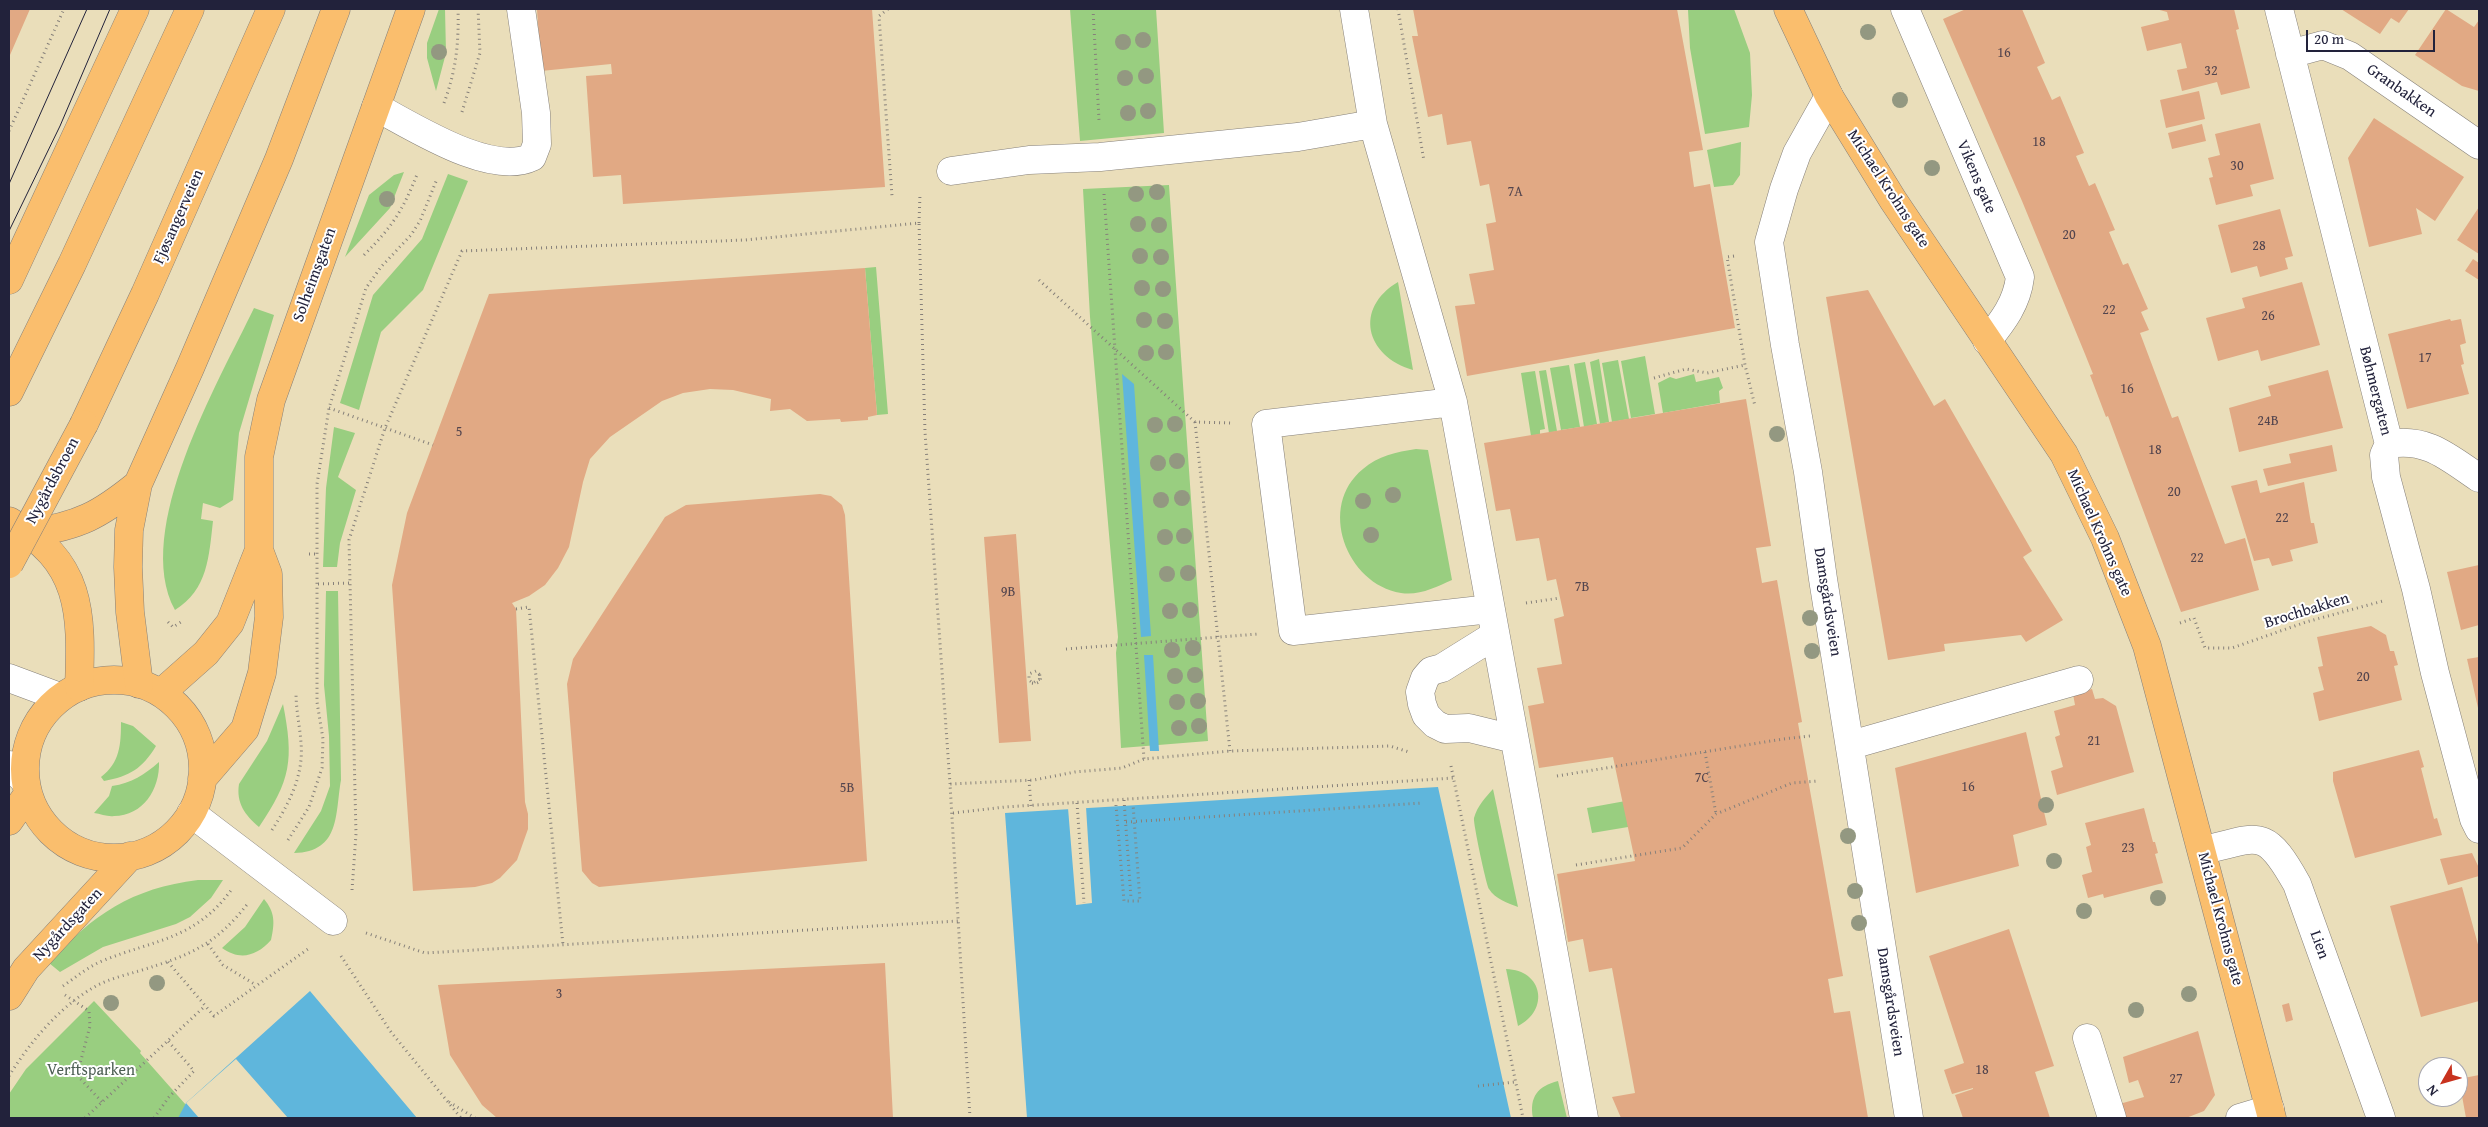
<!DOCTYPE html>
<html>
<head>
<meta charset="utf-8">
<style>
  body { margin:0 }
  #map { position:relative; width:2488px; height:1127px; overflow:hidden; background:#eadeba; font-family:"Gentium Book Plus",serif }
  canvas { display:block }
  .frame { position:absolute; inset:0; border:10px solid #22223b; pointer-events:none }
  .north { position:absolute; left:2418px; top:1057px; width:50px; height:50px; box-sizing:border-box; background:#fff; border:1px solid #a7a7b1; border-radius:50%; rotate:232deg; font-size:14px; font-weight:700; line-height:20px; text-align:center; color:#22223b }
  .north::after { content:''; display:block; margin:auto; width:18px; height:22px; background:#c8321e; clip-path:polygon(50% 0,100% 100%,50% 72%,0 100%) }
  .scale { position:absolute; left:2306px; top:30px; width:129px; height:22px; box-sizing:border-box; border:2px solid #22223b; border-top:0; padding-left:6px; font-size:15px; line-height:18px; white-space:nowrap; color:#22223b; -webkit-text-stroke:4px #fff; paint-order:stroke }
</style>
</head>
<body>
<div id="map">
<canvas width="2488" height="1127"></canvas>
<div class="frame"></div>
<div class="north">N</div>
<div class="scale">20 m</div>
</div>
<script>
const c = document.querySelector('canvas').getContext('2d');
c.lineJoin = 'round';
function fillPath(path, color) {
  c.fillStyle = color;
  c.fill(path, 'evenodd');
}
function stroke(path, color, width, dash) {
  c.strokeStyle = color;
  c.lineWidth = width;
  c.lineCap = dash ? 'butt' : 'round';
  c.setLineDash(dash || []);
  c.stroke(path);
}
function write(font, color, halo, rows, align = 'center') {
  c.font = font + ' "Gentium Book Plus",serif';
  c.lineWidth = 4;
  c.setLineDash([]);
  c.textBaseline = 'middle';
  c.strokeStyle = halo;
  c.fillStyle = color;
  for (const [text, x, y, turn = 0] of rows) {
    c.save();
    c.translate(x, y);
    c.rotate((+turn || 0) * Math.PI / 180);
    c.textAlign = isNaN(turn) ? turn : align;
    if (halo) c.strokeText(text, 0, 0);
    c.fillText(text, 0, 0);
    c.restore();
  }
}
const green = new Path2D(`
  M439 9H445L446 53 436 91 427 58V43Z
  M1070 9H1156L1164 133 1080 141Z
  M1696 9H1734L1750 53 1752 95 1749 127 1705 134 1690 48 1688 10Z
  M1741 142 1740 175 1733 185 1714 187 1707 150Z
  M404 172 390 208 345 257 369 195 394 175Z
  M448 174 468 181 423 290 381 332 359 410 340 403 373 295 422 239Z
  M1169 185 1208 741 1121 748 1116 653 1118 637 1090 317 1083 189Z
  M876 267 888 414 877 415 865 268Z
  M1398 282 1413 370C1365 356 1354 308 1398 282Z
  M254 308 274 315 239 433 233 500 220 508 203 503 201 519 213 521C209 556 208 590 175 610 132 530 218 383 254 308Z
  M1645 356 1655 414 1631 418 1621 361Z
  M1599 359 1609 422 1600 424 1590 362Z
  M1618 360 1629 419 1612 422 1602 363Z
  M1585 362 1597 424 1584 427 1574 364Z
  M1569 365 1580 427 1561 430 1550 368Z
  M1546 370 1557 431 1549 433 1539 371Z
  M1535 371 1545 429 1540 430V434L1531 436 1521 373Z
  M1694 374 1696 382 1719 377 1723 388 1719 391 1720 403 1663 413 1658 383 1670 377 1676 379Z
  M334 427 355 433 338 477 356 490 340 543 337 567H323L326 488Z
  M1416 449 1428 450 1452 580C1436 587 1419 596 1401 593 1346 584 1317 506 1363 469 1378 456 1396 452 1416 449Z
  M326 591H338L341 780C335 813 341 852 294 853L321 811 330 786 329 736 324 685Z
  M283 704C294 760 291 780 259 827 245 815 236 803 239 784L267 741Z
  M121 722 133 726 156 746C142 769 130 776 104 781L101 777C120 763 121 744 121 722Z
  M159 762C160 789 143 816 114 816 108 817 101 814 94 813L109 796 112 786C132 783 144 775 159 762Z
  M1493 789 1518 907C1508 903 1495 899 1489 889 1486 883 1473 823 1474 818 1477 806 1486 797 1493 789Z
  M1642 798 1646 824 1592 833 1587 808Z
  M198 880H223L211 898 190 917 176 924 103 947 60 972 49 963C92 915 132 888 198 880Z
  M264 899C275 912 275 923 271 940 257 956 240 961 222 948L245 927Z
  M1506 969C1543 970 1550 1010 1518 1026Z
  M94 1001 141 1051 140 1053 186 1105 179 1118H9V1094L26 1069Z
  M1558 1081 1567 1118H1533C1529 1097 1538 1086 1558 1081Z`);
const water = new Path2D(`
  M1122 374 1134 384 1151 636 1141 637Z
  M1144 655H1153L1159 751H1150Z
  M1438 787 1511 1118H1027L1005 813Z
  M310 991 417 1118H178L186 1103Z`);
const pier = new Path2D(`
  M1086 807 1092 903 1076 905 1068 808Z
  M236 1059 288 1118H199L186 1103Z`);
const building = new Path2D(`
  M9 9H30L10 55 9 54Z
  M537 9H872L885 187 623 204 621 175 593 177 586 76 612 74 611 64 541 71Z
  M1413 9H1677L1703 150 1689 152 1694 187 1710 184 1735 328 1467 376 1455 306 1475 304 1469 274 1494 270 1486 224 1496 222 1489 184 1480 186 1471 141 1447 145 1442 114 1428 117 1412 36H1418Z
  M1966 9H2022L2045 63 2037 67 2052 100 2060 96 2084 153 2076 156 2089 186 2095 183 2115 230 2109 232 2123 265 2128 263 2148 309 2141 312 2149 330 2140 333 2172 418 2178 416 2225 544 2245 538 2259 590 2181 612 2108 416 2106 417 2090 375 2093 374 2085 354 2022 201 1943 19Z
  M2156 9H2234L2239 29 2236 30 2250 88 2221 95 2217 82 2182 91 2177 70 2187 68 2181 43 2147 51 2141 27 2169 20 2167 12Z
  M2341 9H2409L2399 23 2391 18 2380 34Z
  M2446 9 2474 27 2479 20V91L2462 86 2415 55Z
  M2199 91 2205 119 2166 128 2160 100Z
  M2374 118 2464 177 2435 221 2416 208 2422 234 2369 247 2348 158Z
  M2260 123 2274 179 2250 185 2253 196 2216 205 2209 178 2213 177 2208 158 2220 155 2215 134Z
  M2202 124 2206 141 2172 149 2168 133Z
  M2479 207V254L2457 240Z
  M2280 209 2293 256 2285 258 2288 269 2260 277 2257 266 2231 273 2218 225Z
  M2473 259 2479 263V280L2465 271Z
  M865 268 877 415 868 417V420L841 422 840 419 807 421 790 409 770 411 771 399 733 390 710 389 683 393 662 401 610 437 590 459 583 482 569 547 558 568 545 585 529 596 512 603 516 609 525 802 528 814V829L517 860 500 878 492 883 475 887 413 891 392 585 407 513 489 294Z
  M2302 282 2320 345 2261 361 2258 350 2218 361 2206 318 2245 308 2242 298Z
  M1868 290 1934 406 1945 399 2032 551 2023 557 2063 620 2026 642 2021 635 1944 644 1945 651 1888 660 1826 297Z
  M2450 319 2451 321 2461 319 2466 343 2460 345 2464 364 2461 365 2469 394 2407 409 2388 334Z
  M2328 370 2343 428 2239 452 2229 408 2271 396 2268 386Z
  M1746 399 1771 546 1756 548 1762 583 1777 580 1802 722 1798 723 1843 976 1828 979 1834 1013 1850 1011 1868 1118H1621L1612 1097 1635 1093 1612 968 1589 972 1583 939 1568 942 1557 874 1635 861 1613 757 1539 768 1528 706 1544 703 1537 668 1562 664 1554 619 1564 616 1556 579 1547 581 1539 538 1516 541 1510 509 1496 511 1484 443Z
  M2332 445 2337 471 2268 486 2263 469 2291 463 2289 454Z
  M2257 480 2260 493 2304 482 2311 523H2314L2318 543 2290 550 2293 561 2272 566 2269 558 2254 561 2231 486Z
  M820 494 831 496 842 505 845 515 867 861 599 887 592 883 582 871 567 684 573 659 665 517 686 505Z
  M1016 534 1031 741 999 743 984 537Z
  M2479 565V625L2461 630 2447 572Z
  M2371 626 2386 635 2390 651H2394L2398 665 2394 666 2402 700 2319 721 2313 693 2324 690 2318 667 2323 666 2317 637Z
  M2479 657V708H2478L2467 659Z
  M2092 689 2095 699 2103 698 2116 706 2134 772 2057 795 2051 771 2063 767 2055 737 2060 735 2054 711 2075 705 2073 694Z
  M2026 732 2047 825 2013 835 2019 866 1916 893 1895 768Z
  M2419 750 2424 767 2421 768 2434 819 2437 818 2442 835 2355 858 2333 781V772Z
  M2144 808 2153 842H2155L2158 853 2155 854 2163 883 2104 898 2103 894 2088 898 2082 875 2092 872 2086 847 2091 845 2085 823Z
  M2472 853 2479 868V876L2448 885 2440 859Z
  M2462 887 2479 948V1001L2421 1017 2390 906Z
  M2009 929 2054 1066 2035 1072 2050 1118H1963L1955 1095 1973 1089V1088L1952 1094 1944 1070 1964 1063 1929 956Z
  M885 963 893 1118H497L482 1105 450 1055 438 985Z
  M2289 1003 2293 1020 2286 1022 2282 1005Z
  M2198 1031 2215 1095 2204 1111 2186 1118H2120L2116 1105 2144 1097 2138 1080 2129 1083 2123 1057Z
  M2479 1075V1118H2466L2459 1079Z`);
const path = new Path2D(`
  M888 9 879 16 892 196
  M1093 9 1099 120
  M1398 9 1424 161
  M444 103C456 71 459 43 458 9
  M462 112 480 53 478 9
  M9 131 64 9
  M1104 194 1144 759
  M919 223 920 194
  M364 255C393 226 403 210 418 172
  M1734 256 1727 257 1745 365 1755 406
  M1039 280 1195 422 1231 423
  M1654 378 1686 369 1707 373 1745 365
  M329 408 433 445
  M1195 422 1230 751
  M309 554H318
  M318 584 349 583
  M1526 603 1560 598
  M516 609 529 607 563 945
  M168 622 173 627 181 622
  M2180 623 2194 618 2205 648H2232L2306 622 2383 601
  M1066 649 1258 634
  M1032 683C1038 684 1042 681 1040 675 1038 673 1037 672 1036 671L1029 674V680L1033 683 1040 679C1040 677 1040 675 1039 673H1040
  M1705 752 1716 814
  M1451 766 1523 1118
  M1557 776 1783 739 1810 736
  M1029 780 1031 806
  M1124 800 1131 898
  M1077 803 1084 903
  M1116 805 1124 901H1140L1133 804
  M953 813 1005 807 1453 778
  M1159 820 1422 803
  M272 830C289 804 304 775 301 743 300 727 296 710 296 693
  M288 840 309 807 322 768 323 739 317 702V484L329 408 366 288 381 267 411 235 420 221 437 179
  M1576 865 1682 848 1716 814 1792 783 1818 781
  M352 890 356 834 349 540 385 428 462 251 745 240 919 223 925 432 950 784
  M366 933 425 953 958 921
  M208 944 223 965 256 985
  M341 956 391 1032 461 1118
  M168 962 214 1016 308 949
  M63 986C76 977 88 967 102 961 156 939 195 940 232 889
  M65 995 89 1011 90 1026 77 1075 102 1102
  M9 1076C30 1042 60 1006 96 986 109 979 125 975 139 971 190 955 215 946 249 902
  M1478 1086 1515 1082
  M449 1102 475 1118
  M85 1118 205 1006
  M154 1118 169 1097 194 1071 168 1041
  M970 1118 950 784 1034 780 1075 772 1122 768 1144 759 1230 751 1390 746 1409 752`);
const minor = new Path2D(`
  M1354 9 1373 124 1453 402 1584 1118
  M1905 9 2020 277C2017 303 2003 321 1987 341
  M2279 9 2389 444 2384 455 2386 477 2416 589 2435 673 2474 819 2479 829
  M2290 54 2323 45 2350 56 2479 145
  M1829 96 1797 153 1784 189 1769 242 1785 345 1808 472 1823 579 1909 1118
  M376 107C414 127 491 177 532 157L537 144 536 113 521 9
  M951 171 1029 160 1100 157 1298 137 1373 124
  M1453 402 1266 424 1293 631 1490 609
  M2389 444C2427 437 2449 458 2479 478
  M1495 635 1442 668 1431 671 1425 678 1420 692 1422 704 1426 715 1435 724 1445 729 1469 728 1514 739
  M9 678 60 697
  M1858 743 2079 680
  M9 765 25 781
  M191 813 333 921
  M2202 851C2260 836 2265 827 2297 884L2381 1118
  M2087 1038 2112 1118
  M2240 1118 2270 1109`);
const major = new Path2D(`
  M1788 9 1829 96 1893 200 2064 454 2105 538 2147 646 2272 1118
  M25 769a89 89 0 1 1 178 0a89 89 0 1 1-178 0Z
  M161 693 206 653 230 623 259 550
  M202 779 245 729 262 673 269 617 268 574 259 550V457L271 400 411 9
  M9 821 28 794
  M9 996 26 969 130 856`);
const highway = new Path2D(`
  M9 280 135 9
  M9 392 72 264 190 9
  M84 424 145 294 271 9
  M9 521C82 561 82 612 79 687
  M30 533C79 526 100 515 138 484
  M139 684 130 612 128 567 129 530 138 484 190 368 279 159 336 9`);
const tram = new Path2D(`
  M9 184 87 9
  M9 231 60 126 110 9`);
const pathBridge = new Path2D(`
  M1126 822 1159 820`);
const highwayBridge = new Path2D(`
  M9 564 84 424`);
const trees = [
  [1868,32],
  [1143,40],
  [1123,42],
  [439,52],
  [1146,76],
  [1125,78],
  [1900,100],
  [1148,111],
  [1128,113],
  [1932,168],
  [1157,192],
  [1136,194],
  [387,199],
  [1138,224],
  [1159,225],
  [1140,256],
  [1161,257],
  [1142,288],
  [1163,289],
  [1144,320],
  [1165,321],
  [1166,352],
  [1146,353],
  [1175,424],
  [1155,425],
  [1777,434],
  [1177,461],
  [1158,463],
  [1393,495],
  [1182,498],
  [1161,500],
  [1363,501],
  [1371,535],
  [1184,536],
  [1165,537],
  [1188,573],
  [1167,574],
  [1190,610],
  [1170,611],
  [1810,618],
  [1193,648],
  [1172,650],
  [1812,651],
  [1195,675],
  [1175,676],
  [1198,701],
  [1177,702],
  [1199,726],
  [1179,728],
  [2046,805],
  [1848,836],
  [2054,861],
  [1855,891],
  [2158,898],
  [2084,911],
  [1859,923],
  [157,983],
  [2189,994],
  [111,1003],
  [2136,1010]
];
const numberNames = [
  ["16",2004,53],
  ["32",2211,71],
  ["18",2039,142],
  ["30",2237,166],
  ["7A",1515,192],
  ["20",2069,235],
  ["28",2259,246],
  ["22",2109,310],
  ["26",2268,316],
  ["17",2425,358],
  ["16",2127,389],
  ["24B",2268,421],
  ["5",459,432],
  ["18",2155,450],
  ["20",2174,492],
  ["22",2282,518],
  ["22",2197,558],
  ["7B",1582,587],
  ["9B",1008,592],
  ["20",2363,677],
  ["21",2094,741],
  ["7C",1702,778],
  ["16",1968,787],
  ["5B",847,788],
  ["23",2128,848],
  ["3",559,994],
  ["18",1982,1070],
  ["27",2176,1079]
];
const streetNames = [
  ["Granbakken",2401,91,35],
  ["Vikens gate",1976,177,67],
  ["Michael Krohns gate",1888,189,57],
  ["Fjøsangerveien",179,217,-66],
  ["Solheimsgaten",315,275,-70],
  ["Bøhmergaten",2375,391,76],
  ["Nygårdsbroen",53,481,-62],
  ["Michael Krohns gate",2099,533,66],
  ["Damsgårdsveien",1827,602,81],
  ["Brochbakken",2307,611,-17],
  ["Michael Krohns gate",2220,919,75],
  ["Nygårdsgaten",68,925,-47],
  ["Lien",2319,945,70],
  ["Damsgårdsveien",1890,1002,81]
];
const parkNames = [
  ["Verftsparken",91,1071]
];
fillPath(green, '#99ce80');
fillPath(water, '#5fb6dc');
fillPath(pier, '#eadeba');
fillPath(building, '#e1a984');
stroke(minor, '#86807a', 29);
stroke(major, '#86807a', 29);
stroke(highway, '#86807a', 29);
stroke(path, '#86807a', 3, [1, 4]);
stroke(minor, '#fff', 28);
stroke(major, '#fabe6d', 28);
stroke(highway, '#fabe6d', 28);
stroke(tram, '#22223b', 1);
stroke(highwayBridge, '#86807a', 29, []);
stroke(pathBridge, '#86807a', 3, [1, 4]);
stroke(highwayBridge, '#fabe6d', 28);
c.fillStyle = '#939881';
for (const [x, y] of trees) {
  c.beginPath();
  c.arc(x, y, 8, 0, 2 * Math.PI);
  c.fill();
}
write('14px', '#52444d', null, numberNames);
write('16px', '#22223b', '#fff', streetNames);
write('16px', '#4c5e53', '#fff', parkNames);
</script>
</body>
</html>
